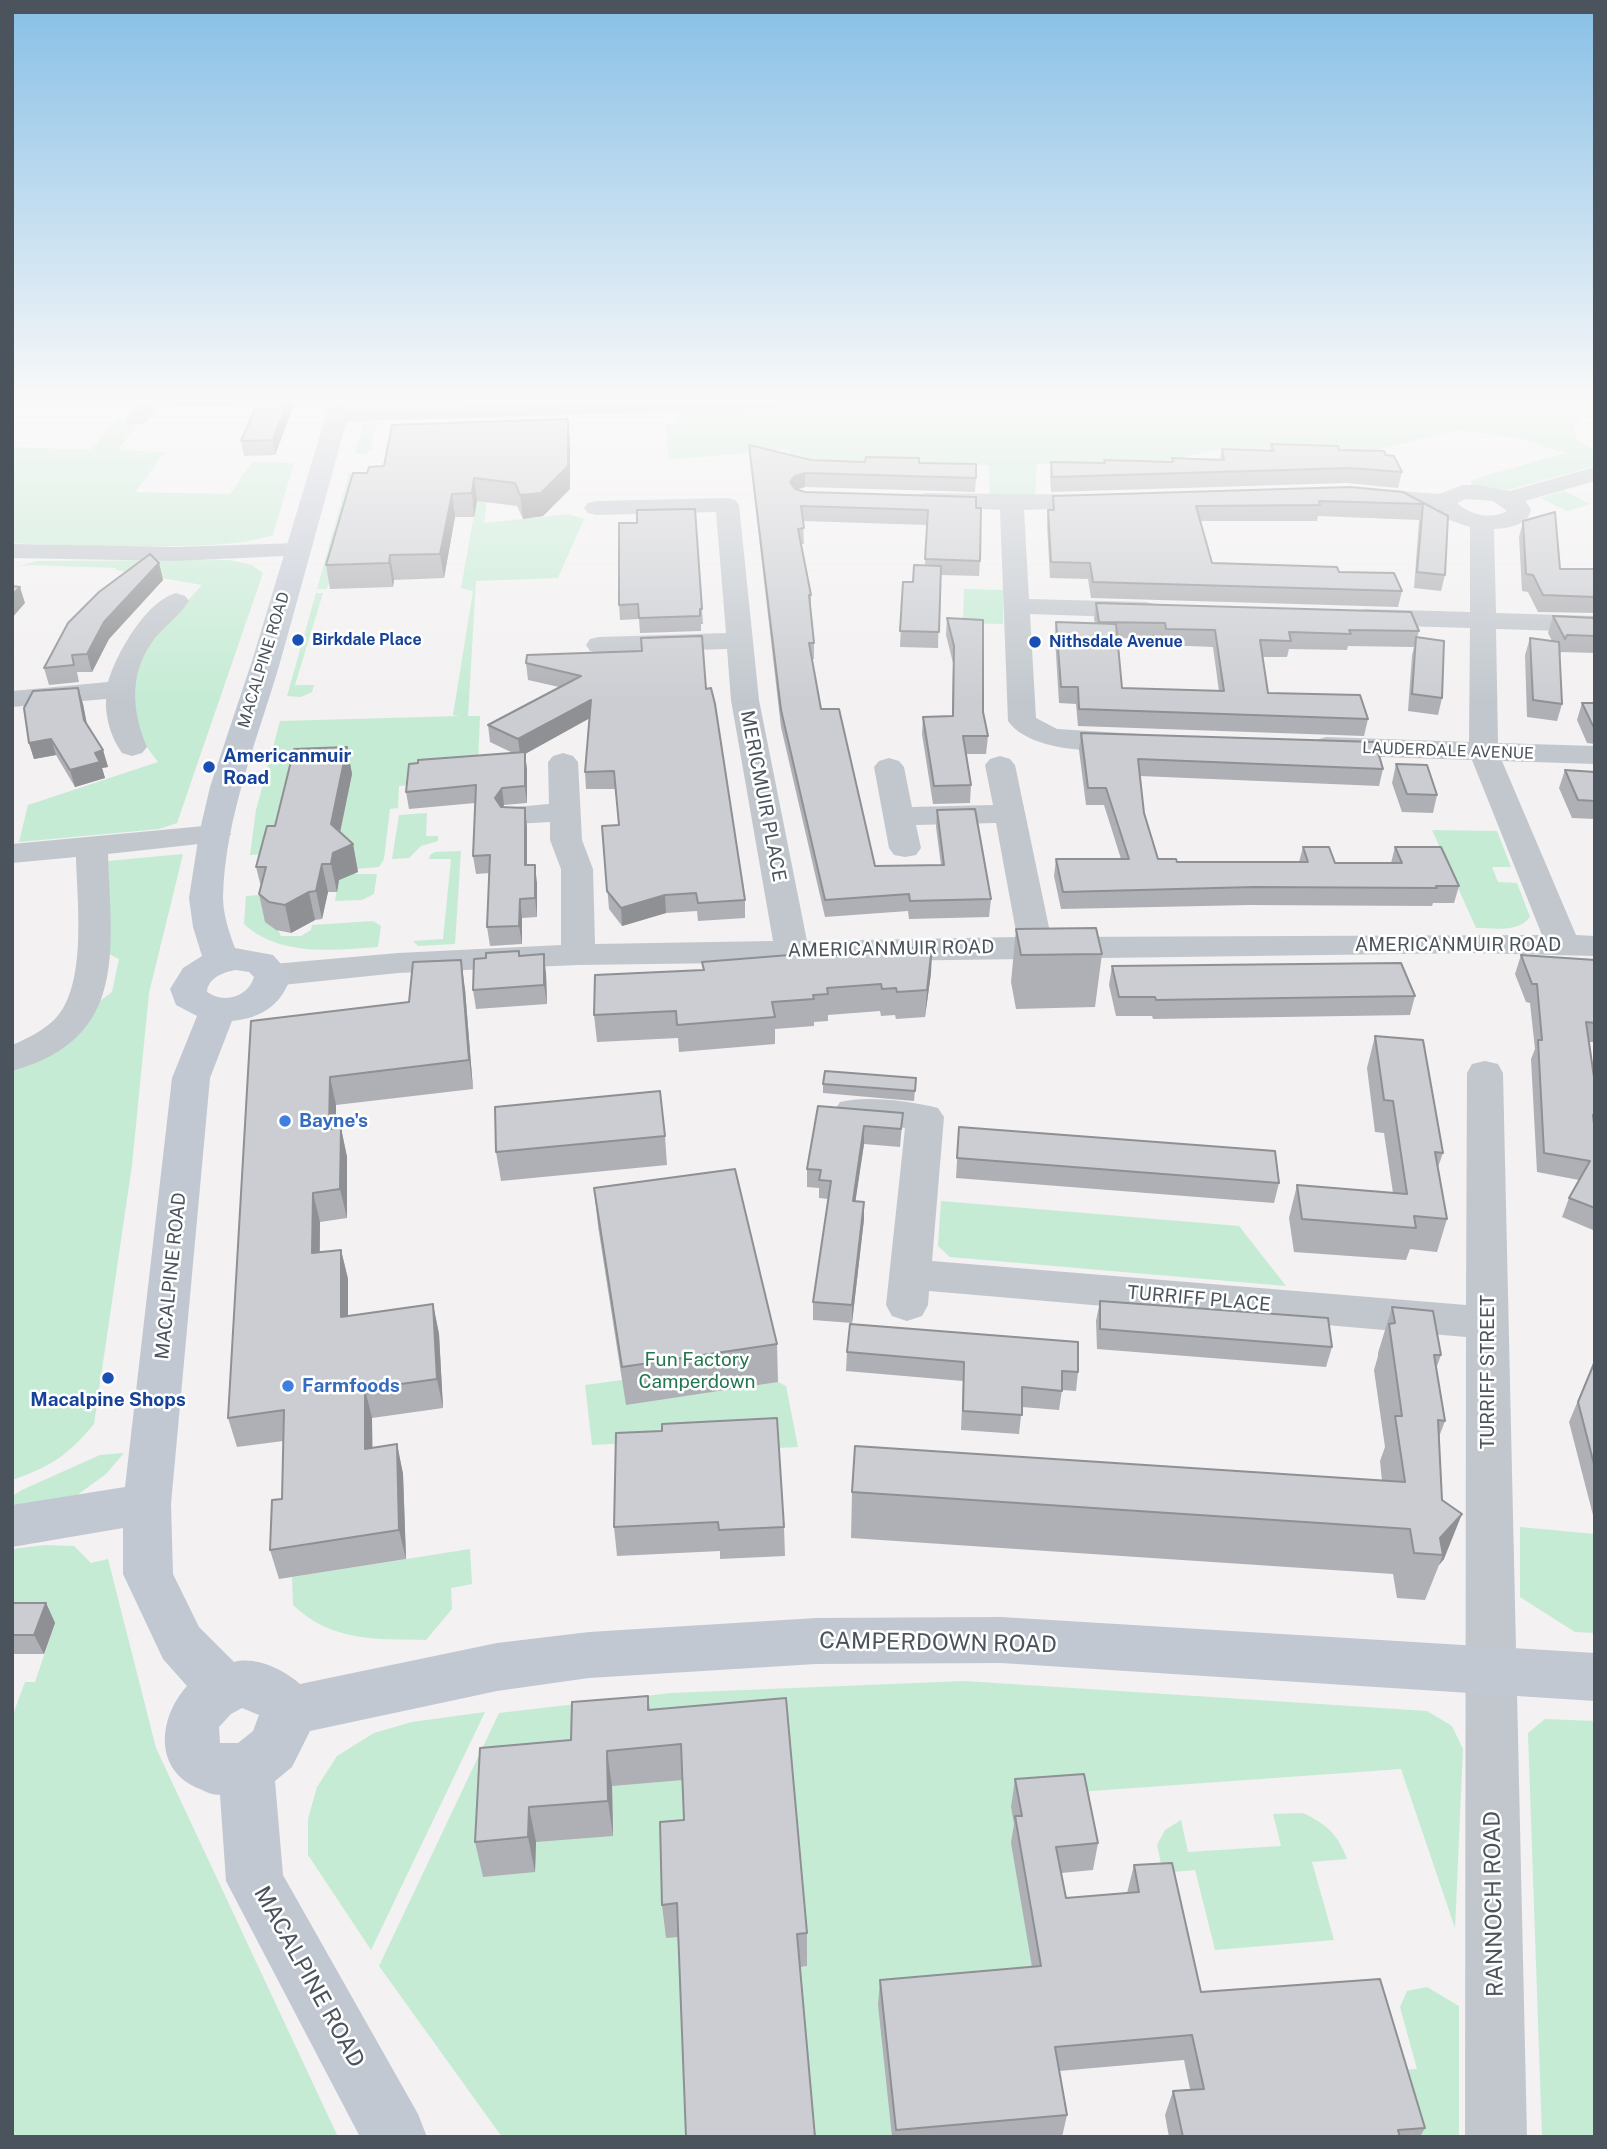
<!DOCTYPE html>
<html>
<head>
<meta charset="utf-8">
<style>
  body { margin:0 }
  #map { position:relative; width:1607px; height:2149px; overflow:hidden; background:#f3f1f1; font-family:"Public Sans",sans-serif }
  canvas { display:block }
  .frame { position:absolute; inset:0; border:14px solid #4b535c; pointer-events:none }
</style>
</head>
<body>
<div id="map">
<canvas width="1607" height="2149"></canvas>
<div class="frame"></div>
</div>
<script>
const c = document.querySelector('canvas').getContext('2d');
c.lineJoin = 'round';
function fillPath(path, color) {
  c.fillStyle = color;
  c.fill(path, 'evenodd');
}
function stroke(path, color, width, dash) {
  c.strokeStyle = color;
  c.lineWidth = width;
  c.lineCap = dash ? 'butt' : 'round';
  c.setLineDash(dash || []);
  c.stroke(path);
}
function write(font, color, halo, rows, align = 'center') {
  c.font = font + ' "Public Sans",sans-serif';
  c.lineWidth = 5;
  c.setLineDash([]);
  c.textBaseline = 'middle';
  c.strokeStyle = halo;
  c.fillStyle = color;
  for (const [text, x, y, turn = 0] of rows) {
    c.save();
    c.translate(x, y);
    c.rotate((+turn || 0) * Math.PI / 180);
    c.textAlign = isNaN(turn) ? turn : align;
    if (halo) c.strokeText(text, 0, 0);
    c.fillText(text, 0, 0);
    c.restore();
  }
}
const green = new Path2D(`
  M368 402H487L479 406 377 409 370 407Z
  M815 402H1595V409L1574 425 1577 440 1595 451V466L1508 490 1471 485V480L1565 453 1518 438 1458 430 1364 453 1222 449 1159 462 1037 464 1035 496H990L989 465 791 462 790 449 668 460 666 424 679 423 678 414 666 413 695 412V408Z
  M117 419 141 420 118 450 165 452 135 492 230 494 252 462 294 463 273 535C239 546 205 545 170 546 118 547 65 546 12 543V447L91 450Z
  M369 421H377L371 448 366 454H355L362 424Z
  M491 470 484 523 569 514 584 519 558 578 476 581 468 716H480L478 762 411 785 399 786 398 808 390 809 384 859 379 867 355 869 281 853 250 855 256 810 280 721 459 716 453 715 473 591 461 588 476 503 356 491 327 589H317L349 473 390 475Z
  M1564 491 1591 504 1567 511 1540 498Z
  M230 560 252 565 263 573 177 823 159 829 19 842 28 805 158 762 135 731 131 702 140 652 202 585 116 570V568L27 565 13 568 37 561Z
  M964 589 1003 590V624L963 623Z
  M316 593H323L295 685H314L312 692 301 697 287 696Z
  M427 813 426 836H438V841L421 846 409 858 392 859 399 815Z
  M1432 830 1497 831 1511 867H1492L1498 882 1517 883 1530 917C1518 933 1495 928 1476 928Z
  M461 851 455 944 418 946 413 941 443 939 451 859H429L430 855 435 852Z
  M183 854 149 993 132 1165 94 1424C67 1456 52 1466 12 1480V1067L112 992 119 959 107 953 108 861Z
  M352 874H377L374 894 362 900 335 901 339 877Z
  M272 894 278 930 281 936H301L311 930 312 925 373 921 381 926 378 947C333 950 280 957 244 924L246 896Z
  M941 1201 1239 1226 1286 1286 950 1257 938 1246Z
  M598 1226 778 1382 786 1386 798 1447 754 1449 664 1441 592 1445 585 1385 622 1380Z
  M124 1453 106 1474 69 1501 12 1511V1496L24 1489 100 1455Z
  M1520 1527 1595 1534V1633L1575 1632 1520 1597Z
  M45 1545 74 1546 91 1563 108 1559 156 1748 338 2137H12V1717L25 1682H35L55 1623H12V1549Z
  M470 1549 472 1584 451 1588 452 1609 426 1640C375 1639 332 1642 293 1605L292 1577Z
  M965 1681 1427 1711 1452 1726 1463 1749 1455 1928 1401 1769 1077 1792 1017 1843 1036 1992 892 2137H812L797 1967 806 1966 691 1936 688 2137H502L379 1966 499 1713 671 1693Z
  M485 1712 371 1950 308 1855V1819L317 1787 337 1756 374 1733 412 1722Z
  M1545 1719 1595 1721V2137H1542L1528 1733Z
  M1303 1813C1326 1824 1338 1834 1347 1859L1312 1862 1334 1940 1215 1950 1195 1870 1163 1873 1157 1845 1165 1830 1181 1820 1188 1852 1281 1846 1273 1814Z
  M1427 1987 1459 2006V2137H1407L1387 2071 1417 2069 1400 2007 1407 1991Z`);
const street = new Path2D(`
  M139 402H161L144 424H128L125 419Z
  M579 402H788L785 407 777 408 337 422 329 421 326 416 329 411 337 410Z
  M1595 467V481L1525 501 1531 509C1529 525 1509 528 1494 529L1496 613 1595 616V632L1496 629 1498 743 1595 746V764L1502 761 1576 935 1595 936V956L1474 953 578 965 398 973 273 986 261 982 256 975 261 968 273 964 398 953 561 945V869L550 840V822L515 824 504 822 500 815 504 808 549 804 548 762 553 756 563 753 573 756 578 762 582 840 593 869 595 944 773 941 731 700 727 649 599 653 590 651 586 645 590 639 599 637 726 633 716 512 596 515 588 513 584 508 588 503 596 501 727 498 735 500 739 505 759 700 807 941 1017 937 996 823 916 825 921 848 916 855 905 857 894 855 889 848 874 767 879 761 889 758 899 761 904 767 912 807 993 805 985 765 990 759 1000 756 1010 759 1015 765 1051 937 1542 935 1472 760 1326 755 1316 752 1311 746 1316 740 1326 737 1469 742 1470 628 1365 625 1356 623 1352 617 1356 611 1365 609 1470 612V527L1449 520 1437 508 1358 500 1354 495 1358 490 1366 488 1439 494 1463 485H1478L1510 491ZM1466 499 1493 501 1507 511C1491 520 1470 515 1457 503Z
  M926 493 1110 495 1114 500 1110 505 1102 507 1024 510 1029 599 1146 602 1155 604 1159 610 1155 616 1146 618 1030 614 1036 718 1057 729 1138 734 1143 740 1138 746C1104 755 1029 752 1008 721L1000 510 918 505 914 500 918 495Z
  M297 543 306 545 309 550 306 555 176 561 12 558V544L176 547Z
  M176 593 185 596 189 601C180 615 166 625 155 638 129 672 131 709 147 747L142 753 132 756 122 753C111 738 105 717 106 699L12 707V691L108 682C116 654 146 601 176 593Z
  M215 825 226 827 231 834 226 841 108 854C111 950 129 1039 12 1071V1045C27 1039 42 1031 54 1020 88 987 77 901 76 857L12 863V844Z
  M1485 1061 1498 1064 1503 1073 1527 2137H1465L1466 1337 929 1291 928 1305 922 1316 907 1321 892 1316 886 1305 905 1128 840 1120 834 1111 840 1102C865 1095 912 1101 938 1108L944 1117 932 1261 1466 1305 1467 1073 1472 1064Z`);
const secondary = new Path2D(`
  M330 402H352C328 488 305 573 281 659 259 736 225 815 223 897 223 914 229 932 235 948L273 955 291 975C283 1004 262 1018 232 1021L210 1078 171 1504 173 1574 199 1627 234 1662C256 1656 284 1670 300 1684L497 1643 589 1632 816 1618 1001 1617 1595 1653V1701L1001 1663 816 1664 589 1678 497 1691 310 1731 292 1767 275 1781 283 1875 418 2114 427 2137H360L226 1881 220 1795C213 1795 206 1792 200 1789 153 1771 158 1718 187 1686L163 1659 123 1574V1528L12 1547V1505L125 1487 172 1078 197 1016 176 1005 170 989 183 968 202 956 193 927 189 898 199 834 210 787 252 661ZM236 970 249 972 254 977C248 997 224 1004 207 992 208 978 223 972 236 970ZM242 1708 259 1715 253 1731 238 1743H220L219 1727 231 1714Z`);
const wall = new Path2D(`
  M12 402H110L108 404H12Z
  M172 402H295L275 455 244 456 241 441 256 407 173 406Z
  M568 419 570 442V489L543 516 523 519 517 506 477 501 474 517H455L444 578 394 580 393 587 330 589 326 565 367 473 384 466Z
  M1271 444 1386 455 1402 472 1398 488 1347 483 1051 492 1050 477 1051 462 1104 463V460L1172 462V458L1220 459 1222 449 1270 451Z
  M749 445 811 460 919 463 976 478 975 492 805 487 797 490 805 492 976 497 980 561 979 576 940 575 938 648 900 647 903 582H913L925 565 927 525 803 521 804 544H801L811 595V611L814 643V659H812L821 709 875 866 941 865 936 827 937 810 991 899 989 917 909 919 908 911 825 917 781 727 750 460Z
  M1403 492 1448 516 1445 575 1441 591 1414 588 1419 520 1318 516 1317 521H1200L1212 563 1339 572 1402 591 1398 607 1091 598 1088 579 1050 578 1047 525 1048 510H1052L1053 496Z
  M1523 521 1560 569H1595V613L1538 612 1528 592 1522 591 1519 537Z
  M619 523 702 609 703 624H701V631L640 633 639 619 620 620 619 605Z
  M159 563 163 580 109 639 92 672H77L79 682 49 685 44 668Z
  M1096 603 1419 631 1417 638 1442 698 1438 715 1408 711 1412 655 1414 647 1348 646 1347 650 1289 649 1287 657H1262L1268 693 1368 719 1364 736 1078 726 1076 704 1059 703 1055 638 1056 622 1095 623 1094 619ZM1118 638 1163 640 1164 645 1213 647 1219 691 1122 688Z
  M1553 616 1595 618V653L1561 652 1560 656 1562 704 1557 721 1527 717 1525 655 1530 638 1552 641 1548 633Z
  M947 618 983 712 988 736 986 754H966L971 785 970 803 933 804 922 734 923 717 952 716 953 663 946 635Z
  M526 663 706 689 745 900V918L698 921 697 911 666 913 622 926 609 909 602 826 619 825 615 789H586L585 772 589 718 525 754 527 770V803L504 805 503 807 527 826V865L537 883V917L522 918V944L490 946 487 927 490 873 476 874 473 856 475 803 409 809 406 792 513 753 490 742 488 725 559 687 528 680Z
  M78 688 83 704 87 724 103 750 108 767 102 768 105 778 75 787 56 755 34 759 29 743Z
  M1582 703H1595V744L1587 743 1577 720Z
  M1081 733 1383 769 1379 786 1140 776 1144 813 1158 859 1177 862H1299L1303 847 1335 863H1391L1395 847 1459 886 1454 903H1433L1432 906 1250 905 1061 909 1054 876 1056 859H1121L1104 805H1086L1079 750Z
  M347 747 352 774 340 833 353 844 358 872 339 880 337 892H328L322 919 315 920 291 933 276 930 265 922 259 894 261 887 256 867Z
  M1396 764 1437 795 1433 813 1402 812 1392 783Z
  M1565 770 1595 772V819L1572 818 1559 788Z
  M1016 929 1102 954 1095 1007 1016 1009 1011 982Z
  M932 946 931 973 925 1017 896 1019 895 1015 881 1016 880 1011 828 1015V1021L814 1022V1026L775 1029V1044L679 1052 678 1038 597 1042 594 1015 703 970 702 962 803 958Z
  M519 951V956L546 973 547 1004 476 1009 473 990 486 958Z
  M1521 955 1595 960V1042H1589L1595 1084V1226L1593 1230 1562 1217 1569 1198 1579 1180 1537 1172 1531 1059 1535 1049 1530 1003 1526 1002 1515 974Z
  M1112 966 1415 996 1410 1015 1153 1019 1152 1016H1116L1109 985Z
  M465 989 473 1089 336 1105V1128H341L347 1157V1218L320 1222V1252L341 1250 348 1279V1316L433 1304 439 1334 443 1408 372 1418V1448L397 1444 403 1474 406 1559 279 1579 270 1550 282 1499 283 1441 237 1447 228 1418 251 1021 409 1002Z
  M1375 1036 1443 1153 1438 1167 1447 1219 1437 1252 1410 1249 1406 1260 1294 1252 1289 1218 1297 1185 1393 1193 1384 1133 1375 1132 1367 1068Z
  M916 1078 914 1101 823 1093V1084Z
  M818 1106 903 1113 900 1147 864 1144 855 1201 864 1202V1219L852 1323 813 1320V1302L828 1199 819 1198V1188L807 1187V1169Z
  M959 1127 1279 1183 1274 1203 956 1178Z
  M665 1136 667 1165 501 1181 496 1152Z
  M594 1188 777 1344 778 1382 626 1405 598 1226Z
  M1100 1301 1332 1347 1326 1367 1097 1349 1096 1321Z
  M1392 1307 1441 1355 1436 1369 1445 1421 1439 1437 1444 1559 1439 1565 1425 1600 1397 1598 1393 1574 851 1538 852 1492 1382 1481 1380 1461 1385 1447 1374 1370 1378 1356V1353Z
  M847 1352 1078 1372 1076 1391 1062 1390 1059 1410 1022 1407 1019 1434 961 1430 963 1381 846 1371Z
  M1595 1360V1523L1569 1422Z
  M662 1431 784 1527 785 1556 720 1559V1551L617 1556 614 1527Z
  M12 1603H46L55 1623 44 1654H14L12 1658Z
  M648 1696 650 1710 786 1698 807 1933V1966L800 1967 679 1937 666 1938 662 1905 684 1820 683 1780 612 1786 613 1836 536 1842 535 1872 483 1877 475 1842 571 1740Z
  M1015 1779 1098 1843 1093 1870 1061 1873 1066 1898 1127 1893 1134 1865 1201 1992 1425 2128 1420 2137H1169L1165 2115 1173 2091 1190 2089 1184 2060 1059 2071 1067 2115 1062 2137H892L878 2005 880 1980 1032 1967 1011 1843 1014 1824 1011 1807Z`);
const shadedWall = new Path2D(`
  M287 402H295L275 455 273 440Z
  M568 419 570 442V489L543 516 523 519 520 495Z
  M805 473V487L795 490 790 482 795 476Z
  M474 478 477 501 474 517 472 493Z
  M452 494 455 517 444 578 440 554Z
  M390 555 394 580 393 587 389 563Z
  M159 563 163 580 109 639 92 672 87 654 104 622Z
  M20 587 25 603 12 618V595Z
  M78 688 83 704 89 736 84 720Z
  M591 700 592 717 525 754 527 770V803L518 739Z
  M51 739 56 755 34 759 29 743Z
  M347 747 352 774 336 851 353 844 358 872 339 880 337 892 331 864V824Z
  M103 750 108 767 102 768 105 778 75 787 70 770 95 753Z
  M502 788 504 805 498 816 495 798Z
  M525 808 527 826V884L525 865Z
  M322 864 328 892 322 919 316 891Z
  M535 865 537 883V917L535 898Z
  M309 892 315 920 291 933 285 905Z
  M665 895 666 913 622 926 621 908Z
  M520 899 522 918V944L519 926Z
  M932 946 931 973 925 1017 927 990Z
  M544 954 546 973 547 1004 544 985Z
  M461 960 465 989 473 1089 469 1060Z
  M330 1077 336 1105V1158L329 1129Z
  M864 1126V1144L853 1218V1201Z
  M341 1128 347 1157V1218L340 1189Z
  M313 1193 320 1222 319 1283 312 1253Z
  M864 1202V1219L852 1323V1305Z
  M341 1250 348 1279V1347L341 1317Z
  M433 1304 439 1334 443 1408 437 1379Z
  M365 1389 372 1418 373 1479 365 1449Z
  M397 1444 403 1474 406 1559 399 1530Z
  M1462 1514 1444 1559 1439 1565 1443 1555 1440 1538Z
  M46 1603 55 1623 44 1654 34 1635Z
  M607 1751 612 1786 613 1836 608 1801Z
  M529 1807 536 1842 535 1872 528 1837Z`);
const building = new Path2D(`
  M258 402H287L273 440 241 441Z
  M568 419V466L541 493 520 495 515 483 474 478 472 493 452 494 440 554 390 555 389 563 326 565 353 473H367L369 467 384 466 392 425Z
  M1271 444 1338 446 1339 450 1384 451 1386 455 1394 456 1402 472 1350 468 1052 477 1051 462 1105 463 1104 460 1173 462 1172 458 1224 460 1222 449 1274 451Z
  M749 445 811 460 865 462 866 457 919 458V463L976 464V478L805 473 795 476 790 482 795 489 805 492 976 497V508H981L980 561 925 559 928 510 801 506 804 528 798 529 811 595H809L814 643H809L821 709H839L875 866 944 865 937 810 975 809 991 899 910 901 909 894 825 900 781 710Z
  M1350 487 1403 492 1448 516 1445 575 1417 572 1423 504 1319 501 1320 505 1196 506 1212 563 1337 567 1339 572 1394 573 1402 591 1093 582 1090 563 1051 562 1048 510H1054L1053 496Z
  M695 509 702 609H700V616L639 618 638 604 619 605V523H637V510Z
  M1555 512 1560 569H1595V597L1543 595 1533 575 1526 574 1523 521Z
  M150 554 159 563 104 622 87 654 72 655 74 665 44 668 68 623 99 592Z
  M914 565 941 566 939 632 900 631 903 582H913Z
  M12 586 20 587 12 595Z
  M1096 603 1411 612 1419 631 1349 630 1351 634 1289 632 1291 641 1260 640 1268 693 1360 695 1368 719 1079 709 1078 687H1061L1056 622 1116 624 1122 688 1224 691 1215 630 1166 629 1165 623 1099 622Z
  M1553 616 1595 618V636L1567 635 1565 639Z
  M947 618 983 620V712L988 736H963L971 785 934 786 923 717 953 716 954 646Z
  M702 636 706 689 711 688 715 704 745 900 698 903 696 893 665 895 621 908 607 891 602 826 619 825 614 771 585 772 591 700 518 739 488 725 581 676 526 663 527 655 642 651 641 638Z
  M1416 637 1444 641 1442 698 1412 694Z
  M1530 638 1559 642 1562 704 1533 700Z
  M78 688 84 720 103 750 95 753 100 762 70 770 51 739 29 743 24 708 33 691Z
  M1582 703H1595V726H1593Z
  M1081 733 1375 742 1383 769 1138 759 1144 813 1158 859H1176L1177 862H1308L1303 847H1329L1335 863H1402L1395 847H1441L1459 886H1436L1437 888 1254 887 1063 892 1056 859H1129L1106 788H1088Z
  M347 747 331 824 353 844 333 853 331 864H322L316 891 309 892 285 905 269 902 259 894 266 867H256L267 826H275L294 749Z
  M525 752V786L502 788 495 798 501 807 525 808V865H535V898L520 899 519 926 487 927 490 855 473 856 476 785 406 792 409 764 418 763V760Z
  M1396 764 1427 765 1437 795 1407 794Z
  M1565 770 1595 772V801L1578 800Z
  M1096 928 1102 954 1021 955 1016 929Z
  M932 946 927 990 897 992 896 988 882 989 881 984 827 988 828 994 813 995 814 999 772 1002 775 1017 677 1025 676 1011 594 1015 595 975 704 970 702 962 802 954 803 958Z
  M519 951V956L544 954V985L473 990 474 959 486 958V953Z
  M1521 955 1595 960V1023L1586 1022 1595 1084V1116L1593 1115 1595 1133V1208L1569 1198 1590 1161 1544 1153 1538 1040H1542L1537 984H1532Z
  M461 960 469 1060 330 1077 329 1129 341 1128 340 1189 313 1193 312 1253 341 1250V1317L433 1304 437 1379 365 1389V1449L397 1444 399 1530 270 1550 272 1500 282 1499 284 1410 228 1418 251 1021 409 1002 413 962Z
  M1401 963 1415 996 1156 1000 1155 997H1119L1112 966Z
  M1375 1036 1423 1040 1443 1153 1435 1152 1447 1219 1414 1216 1416 1228 1302 1219 1297 1185 1407 1194 1393 1101 1384 1100Z
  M825 1071 916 1078 915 1091 823 1084Z
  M660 1091 665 1136 496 1152 495 1107Z
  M818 1106 903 1113 901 1129 864 1126 853 1201 864 1202 852 1305 813 1302 831 1181 819 1180 821 1170 807 1169Z
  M959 1127 1275 1151 1279 1183 957 1158Z
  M735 1169 777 1344 622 1367 594 1188Z
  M1100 1301 1328 1318 1332 1347 1100 1329Z
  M1392 1307 1433 1311 1441 1355H1434L1445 1421 1438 1420 1442 1500 1462 1514 1440 1538 1443 1555 1414 1553 1410 1529 852 1492 855 1446 1405 1482 1395 1416H1402L1389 1324 1395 1323Z
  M850 1324 1078 1342V1372L1062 1371V1391L1022 1387V1415L963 1411 964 1362 847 1352Z
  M1595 1361V1468L1578 1402Z
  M777 1418 784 1527 719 1530 718 1522 614 1527 616 1433 662 1431V1424Z
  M12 1603H46L34 1635H12Z
  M648 1696V1710L786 1698 807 1933 797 1934 815 2137H686L677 1903 662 1905 660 1822 684 1820 681 1744 607 1751 608 1801 529 1807 528 1837 475 1842 480 1748 571 1740 572 1702Z
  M1084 1774 1098 1843 1056 1847 1066 1898 1139 1892 1134 1865 1172 1863 1201 1992 1380 1979 1425 2128 1398 2130 1400 2137H1183L1173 2091 1204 2089 1192 2035 1055 2047 1067 2115 896 2130 880 1980 1041 1966 1015 1816H1022L1015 1779Z`);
const markers = [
  [298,640,7,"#1a4fb4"],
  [1035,642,7,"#1a4fb4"],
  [209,767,7,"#1a4fb4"],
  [285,1121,7,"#3f7fe0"],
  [108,1378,7,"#1a4fb4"],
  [288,1386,7,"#3f7fe0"]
];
const farTransitnames = [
  ["Birkdale Place",312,640],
  ["Nithsdale Avenue",1049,642]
];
const farStreetnames = [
  ["MACALPINE ROAD",264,660,-73],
  ["LAUDERDALE AVENUE",1448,751,2]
];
const transitNames = [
  ["Americanmuir",223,756],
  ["Road",223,778],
  ["Macalpine Shops",108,1400,"center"]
];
const streetNames = [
  ["MERICMUIR PLACE",763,796,79],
  ["AMERICANMUIR ROAD",1458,945],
  ["AMERICANMUIR ROAD",891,949,-1],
  ["MACALPINE ROAD",171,1276,-84],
  ["TURRIFF PLACE",1199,1299,5],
  ["TURRIFF STREET",1488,1372,-90]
];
const shopNames = [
  ["Bayne's",299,1121],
  ["Farmfoods",302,1386]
];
const parkNames = [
  ["Fun Factory",697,1360],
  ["Camperdown",697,1382]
];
const nearStreetnames = [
  ["CAMPERDOWN ROAD",938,1643,1],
  ["RANNOCH ROAD",1494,1904,-91],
  ["MACALPINE ROAD",309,1977,61]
];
fillPath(green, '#c5ebd4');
fillPath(street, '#c1c7cd');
fillPath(secondary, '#c1c8d2');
fillPath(wall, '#afb0b5');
fillPath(shadedWall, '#8e9093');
fillPath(building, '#cbcdd2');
stroke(building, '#8e9093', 2);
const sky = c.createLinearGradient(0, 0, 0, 703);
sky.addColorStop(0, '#87bfe6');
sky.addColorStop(0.57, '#faf9f9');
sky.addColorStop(1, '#faf9f900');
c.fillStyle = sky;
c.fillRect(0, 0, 1607, 703);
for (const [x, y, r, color] of markers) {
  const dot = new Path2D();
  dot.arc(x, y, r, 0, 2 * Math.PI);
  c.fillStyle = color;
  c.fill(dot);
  stroke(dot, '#fff', 2.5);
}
write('bold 16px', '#164399', '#fff', farTransitnames, 'left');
write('16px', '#4b535c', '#fff', farStreetnames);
write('bold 19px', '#164399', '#fff', transitNames, 'left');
write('19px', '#4b535c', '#fff', streetNames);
write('bold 19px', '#366cbe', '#fff', shopNames, 'left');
write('19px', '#23764f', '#fff', parkNames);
write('23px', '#4b535c', '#fff', nearStreetnames);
</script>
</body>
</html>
